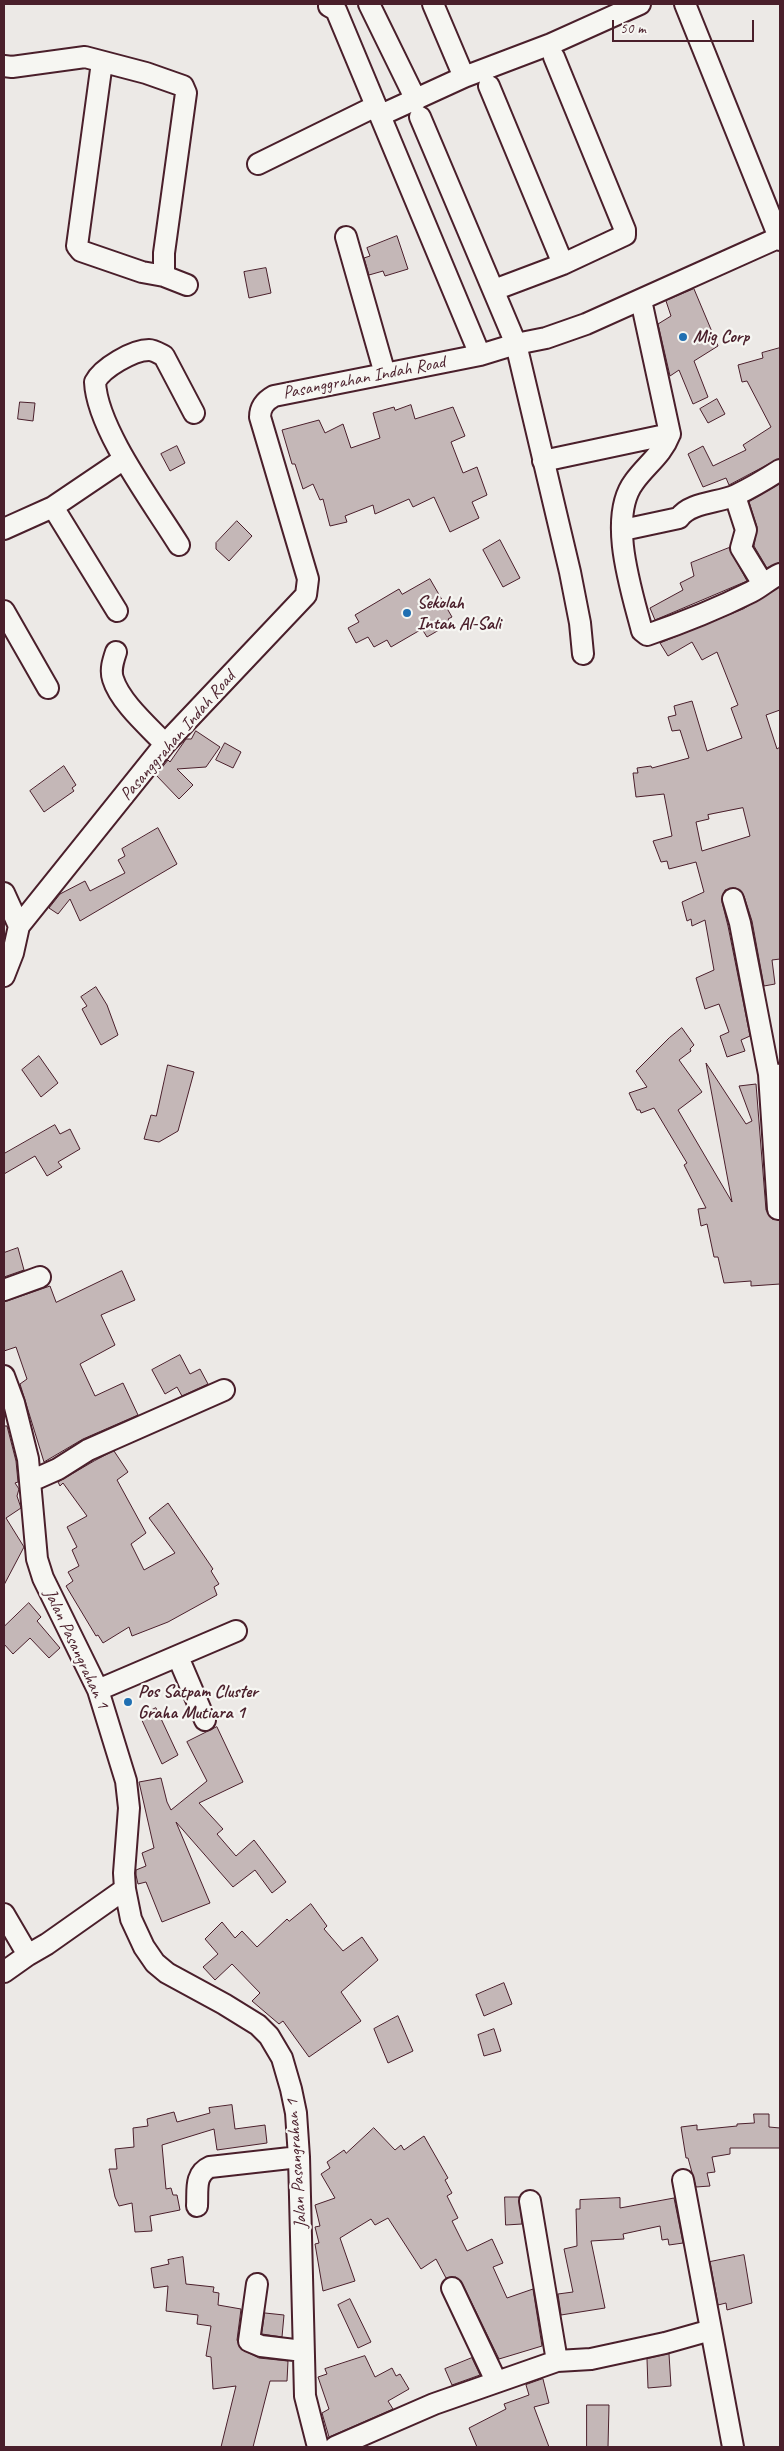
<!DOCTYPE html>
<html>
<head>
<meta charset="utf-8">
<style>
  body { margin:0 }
  #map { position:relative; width:784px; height:2451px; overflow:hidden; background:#ece9e6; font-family:Caveat,sans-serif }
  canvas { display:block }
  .frame { position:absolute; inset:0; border:5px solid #4a1f2b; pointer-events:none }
  .scale { position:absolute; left:612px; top:20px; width:142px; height:22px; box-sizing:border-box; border:2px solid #4a1f2b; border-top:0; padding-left:6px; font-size:15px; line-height:18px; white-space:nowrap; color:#4a1f2b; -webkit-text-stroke:4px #f6f6f2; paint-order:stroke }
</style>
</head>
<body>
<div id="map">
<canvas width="784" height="2451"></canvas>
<div class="frame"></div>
<div class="scale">50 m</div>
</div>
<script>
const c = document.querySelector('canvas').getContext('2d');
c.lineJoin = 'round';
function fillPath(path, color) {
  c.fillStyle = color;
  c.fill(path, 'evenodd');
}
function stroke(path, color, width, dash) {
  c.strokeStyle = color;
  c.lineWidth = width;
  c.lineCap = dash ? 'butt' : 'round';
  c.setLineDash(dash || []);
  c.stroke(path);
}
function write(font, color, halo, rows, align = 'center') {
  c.font = font + ' Caveat,sans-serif';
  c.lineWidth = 4.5;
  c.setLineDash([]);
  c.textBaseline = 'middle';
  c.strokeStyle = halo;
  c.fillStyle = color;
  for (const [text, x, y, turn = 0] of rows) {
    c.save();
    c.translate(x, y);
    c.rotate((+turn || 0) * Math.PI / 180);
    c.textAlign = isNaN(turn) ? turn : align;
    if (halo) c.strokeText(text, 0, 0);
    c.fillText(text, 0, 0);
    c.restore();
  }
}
const building = new Path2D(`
  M397 236 408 269 385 276 383 271 369 275 364 258 370 256 367 248Z
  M266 268 271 293 249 298 244 272Z
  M694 289 718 346 694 361 708 397 693 404 679 370 670 376 658 324 671 316 666 301Z
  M780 348V458L729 485 726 478 703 487 688 454 703 446 713 466 746 450 743 445 771 427 747 381 742 382 738 365 763 358 762 353Z
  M717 399 725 414 708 423 700 409Z
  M20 402 35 403 33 421 18 419Z
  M411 405 415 419 453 407 465 436 451 442 463 473 477 467 487 495 472 502 479 518 450 532 434 497 413 507 409 499 375 514 373 505 345 516 347 522 330 526 323 499 320 500 313 484 303 489 295 464H292L282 430 319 420 325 433 343 424 351 448 380 438 373 413 394 407 395 410Z
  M177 446 185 463 170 471 161 454Z
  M780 484V562L767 568 754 546 757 527 749 502Z
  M237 521 252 536 229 561 216 549V543Z
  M500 540 520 578 503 587 483 550Z
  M729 548 747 581 655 620 650 608 683 590 680 583 694 576 691 563Z
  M430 579 452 617 448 619 451 623 427 637 422 629 391 647 387 640 374 647 368 637 356 643 348 628 359 622 355 615 399 589 402 594Z
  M780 587V710L766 715 777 749 780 747V959L772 960 775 984 764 986 752 921 744 896 736 888 725 890 722 902 728 926 750 1036 741 1040 745 1051 727 1057 720 1036 729 1032 719 1004 705 1009 696 978 714 970 705 920 692 926 691 919 687 921 682 902 704 892 696 862 669 869 667 861 661 862 653 841 672 836 664 794 636 797 633 773H638L637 768 651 766 652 768 689 758 680 730 672 731 668 717 676 715 674 706 692 701 707 751 742 738 731 708 738 705 717 652 702 660 692 642 668 656 660 643 743 609ZM743 808 750 836 702 851 696 822 709 819 708 815Z
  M196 731 220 747 206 767 177 769 193 785 179 799 156 775 168 760 170 762 186 739H191Z
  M225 743 241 752 233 768 216 760Z
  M64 766 76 785 72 788 74 791 44 812 30 791Z
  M158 828 177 864 80 921 70 899 58 914 49 908 60 894 85 881 90 891 125 873 118 860 125 856 122 849Z
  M96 987 107 1005 118 1035 101 1045 82 1009 87 1006 81 997Z
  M682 1028 694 1045 690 1049 691 1051 679 1060 702 1092 678 1110 732 1202 706 1063 746 1124 752 1121 739 1086 756 1084 766 1210 772 1219 780 1220V1284L751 1286V1281L724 1283 718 1257H714L707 1224 701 1226 698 1209 706 1208 684 1165 687 1163 654 1108 641 1113 640 1110H637L629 1093 647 1087 636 1071 669 1038Z
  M39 1056 58 1083 41 1097 22 1070Z
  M168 1065 194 1072 178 1131 159 1142 144 1139 151 1115 156 1116Z
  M55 1125 60 1134 70 1129 80 1149 58 1162 62 1167 47 1176 35 1156 4 1174V1154Z
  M18 1248 24 1270 4 1277V1253Z
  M122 1271 135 1300 101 1315 115 1345 80 1364 95 1396 123 1383 138 1415 83 1439 44 1462 20 1384 27 1379 16 1347 4 1351V1302L50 1286 56 1302Z
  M180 1355 190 1374 200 1369 208 1384 182 1396 177 1387 165 1394 152 1370Z
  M4 1426H7L16 1461 18 1482 15 1483 19 1489 17 1496 21 1508 6 1518 24 1547 4 1585Z
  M114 1451 128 1472 117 1480 146 1533 131 1544 144 1570 175 1553 149 1518 168 1503 213 1569 211 1571 219 1584 214 1587 217 1595 168 1622 132 1636 129 1627 103 1643 98 1635 96 1636 66 1586 73 1581 68 1572 79 1566 72 1550 77 1547 67 1527 87 1516 63 1483 60 1486 58 1482 94 1461Z
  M29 1603 41 1617 37 1621 60 1648 49 1658 30 1638 13 1654 4 1644V1627Z
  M156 1708 178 1755 162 1764 140 1716Z
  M217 1727 243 1782 199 1803 223 1829 217 1834 236 1856 254 1840 286 1882 272 1893 255 1870 233 1887 176 1822 210 1903 162 1922 146 1882 138 1884 136 1875V1870L146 1866 142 1853 154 1848 139 1782 161 1778 167 1802 171 1810 207 1781 187 1742Z
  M311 1904 327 1926 324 1929 343 1951 362 1937 378 1960 341 1992 361 2021 309 2057 283 2021 279 2024 252 2001 260 1993 232 1964 215 1980 203 1967 218 1954 205 1939 222 1922 235 1938 242 1931 257 1947 287 1919 289 1921Z
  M504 1983 512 2004 484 2016 476 1995Z
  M398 2016 413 2051 388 2063 374 2029Z
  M494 2029 501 2051 484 2056 478 2035Z
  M232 2105 235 2129 265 2125 267 2143 217 2150 214 2129 162 2145 166 2189 171 2188 173 2195H177L180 2210 150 2216 152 2231 135 2232 132 2203 119 2206 115 2197 109 2169H117L115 2149 134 2147 133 2128 148 2126 147 2119 174 2112 177 2122 210 2113 209 2108Z
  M754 2114H769V2127L780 2128V2148H730V2154L712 2157 715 2172 707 2173 710 2186 696 2187 688 2158H686L681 2127 697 2125V2130L737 2126V2124L754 2123Z
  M374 2128 395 2150 401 2145 404 2150 424 2136 448 2178 445 2180 452 2193 447 2196 458 2218 452 2221 467 2251 492 2239 503 2263 493 2267 507 2298 533 2289 542 2346 499 2359 462 2283 456 2277 446 2278 436 2259 421 2269 388 2218 375 2225 371 2219 340 2238 355 2281 323 2291 315 2244 319 2243 315 2227 320 2226 315 2205 335 2198 321 2174 330 2168 327 2162 344 2150 346 2153Z
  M505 2197H519L522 2224 506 2225Z
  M620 2198V2208L674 2198 683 2243 669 2245 668 2239 662 2240 660 2226 623 2234 624 2239 591 2241 605 2308 561 2315 558 2294 573 2292 564 2249 577 2246 576 2209H580V2200Z
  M744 2255 752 2303 727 2310 726 2303 718 2305 710 2262Z
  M183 2257 186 2284 214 2287 213 2292 219 2293 218 2305 241 2309 237 2340 241 2349 259 2358 288 2361 287 2381H270L253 2447H221L236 2386 213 2389 211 2357 206 2356 211 2326 197 2324 198 2315 166 2311 168 2286 154 2288 151 2268 169 2264 168 2260Z
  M350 2299 371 2342 358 2348 338 2305Z
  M265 2313 284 2315 282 2337 262 2334Z
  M669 2354 671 2386 648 2388 647 2359Z
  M365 2356 375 2377 392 2368 396 2376 400 2374 409 2389 388 2401 393 2409 329 2437 322 2413 329 2409 318 2377 327 2374 325 2369Z
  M472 2358 480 2375 452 2385 445 2369Z
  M543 2379 549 2403 534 2407 549 2447H477L469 2428 506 2409 504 2404 529 2395 526 2385Z
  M587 2405H609L608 2447H587Z`);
const minor = new Path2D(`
  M369 4 416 100
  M433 4 464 77
  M685 4 780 240
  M329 6 336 10 480 355
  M102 62 77 246 81 251 142 272 164 276 187 285
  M4 66 12 67 85 57 146 73 183 86 186 93 164 253V276
  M489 86 563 264
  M381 115 464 77 551 44 640 4
  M420 117 516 344 570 572 580 623 583 654
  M258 164 376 106
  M346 237 385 374
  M494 290 563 264 625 235V230L554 57
  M641 300 670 434C662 455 646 465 634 482 607 518 632 592 642 631L647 635C682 623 717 609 751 592 761 587 769 579 780 574
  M543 461 670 434
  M735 496 746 530 741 548 763 584
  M53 507 117 611
  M4 529 53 507 124 459
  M623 530 679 518C690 502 719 503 736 495 751 488 766 479 780 470
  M179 545C153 503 97 429 95 382 102 368 133 350 149 350 154 350 160 354 164 356L194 413
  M4 611 48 688
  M116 652C113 661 110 670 113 679 120 702 149 727 165 744
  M4 893 19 926 13 953 4 976
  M733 899 740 923 769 1074
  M19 926 165 744 306 595 308 579 260 417C260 407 265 401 274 396L480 355 516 344 546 338 586 324 780 237
  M778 1209 769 1074 780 1075
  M4 1290 40 1277
  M4 1376 14 1403 28 1459 37 1559 43 1578 98 1690 126 1781 129 1808 124 1873 125 1889 131 1919 144 1947 155 1963 167 1973 224 2004 258 2025 269 2036 282 2058 291 2089 296 2113 299 2157 305 2396 318 2447
  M31 1481 58 1469 88 1450 224 1390
  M178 1657 205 1720
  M98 1690 236 1631
  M4 1914 28 1955 47 1944 125 1889
  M4 1972 28 1955
  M683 2180 733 2447
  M530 2201 557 2361
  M197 2206C198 2191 194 2174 210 2167L299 2157
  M257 2284 249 2341 261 2346 303 2351
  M452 2288 496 2381
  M335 2447 434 2404 557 2361 591 2359 665 2343 711 2330`);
const markers = [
  [683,337,5,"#1f6fb2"],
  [407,613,5,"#1f6fb2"],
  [128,1702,5,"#1f6fb2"]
];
const poiNames = [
  ["Mig Corp",693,337],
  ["Sekolah",417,603],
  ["Intan Al-Sali",417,624],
  ["Pos Satpam Cluster",138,1692],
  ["Graha Mutiara 1",138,1713]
];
const streetNames = [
  ["Pasanggrahan Indah Road",364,378,-11],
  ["Pasanggrahan Indah Road",178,736,-49],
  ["Jalan Pasangrahan 1",76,1649,65],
  ["Jalan Pasangrahan 1",297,2164,-94]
];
fillPath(building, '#c4b7b7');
stroke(building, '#4a1f2b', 1);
stroke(minor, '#4a1f2b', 24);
stroke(minor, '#f6f6f2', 20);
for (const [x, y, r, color] of markers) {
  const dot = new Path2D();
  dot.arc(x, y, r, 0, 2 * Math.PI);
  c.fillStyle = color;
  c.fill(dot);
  stroke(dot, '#f6f6f2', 2);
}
write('bold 18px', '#4a1f2b', '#f6f6f2', poiNames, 'left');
write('18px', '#4a1f2b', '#f6f6f2', streetNames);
</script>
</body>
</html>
